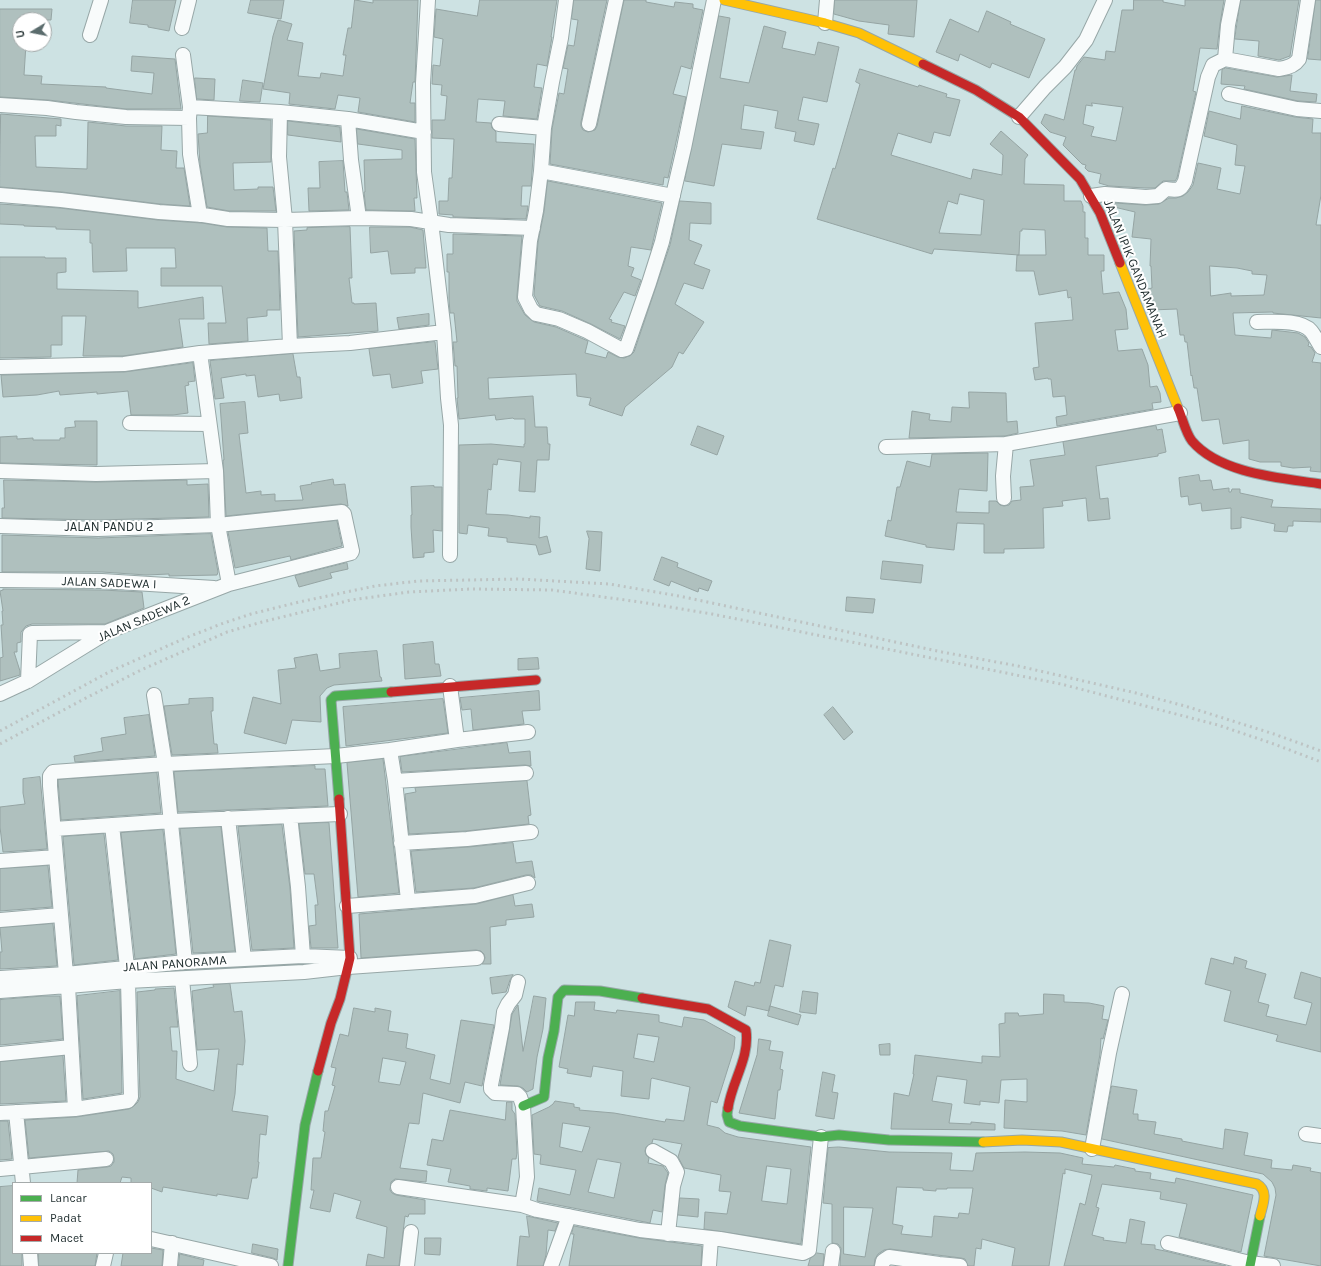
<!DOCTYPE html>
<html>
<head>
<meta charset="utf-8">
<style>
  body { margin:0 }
  #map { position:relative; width:1321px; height:1266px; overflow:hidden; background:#cde2e3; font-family:Karla,sans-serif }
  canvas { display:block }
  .legend { position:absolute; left:12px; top:1182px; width:140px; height:72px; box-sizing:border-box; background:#fff; border:1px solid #a5abab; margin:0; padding:5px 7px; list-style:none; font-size:12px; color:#1e2c2d }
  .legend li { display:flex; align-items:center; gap:8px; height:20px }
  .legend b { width:20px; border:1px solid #a5abab }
  .north { position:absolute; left:12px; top:12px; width:40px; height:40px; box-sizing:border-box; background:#fff; border:1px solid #a5abab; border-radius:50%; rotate:260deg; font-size:11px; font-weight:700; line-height:16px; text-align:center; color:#1e2c2d }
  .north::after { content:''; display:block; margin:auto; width:14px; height:18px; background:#5b6c6d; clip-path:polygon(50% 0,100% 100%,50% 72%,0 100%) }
</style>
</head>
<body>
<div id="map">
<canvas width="1321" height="1266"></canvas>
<ul class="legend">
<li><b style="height:5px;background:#4caf50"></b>Lancar</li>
<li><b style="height:5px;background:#ffc107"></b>Padat</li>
<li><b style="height:5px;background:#c62828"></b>Macet</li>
</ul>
<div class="north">U</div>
</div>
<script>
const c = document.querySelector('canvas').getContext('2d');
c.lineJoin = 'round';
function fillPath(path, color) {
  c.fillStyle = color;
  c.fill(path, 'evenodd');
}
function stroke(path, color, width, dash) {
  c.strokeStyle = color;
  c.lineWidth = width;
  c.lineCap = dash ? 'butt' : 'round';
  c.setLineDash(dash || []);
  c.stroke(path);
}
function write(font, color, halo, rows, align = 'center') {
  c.font = font + ' Karla,sans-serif';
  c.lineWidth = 4;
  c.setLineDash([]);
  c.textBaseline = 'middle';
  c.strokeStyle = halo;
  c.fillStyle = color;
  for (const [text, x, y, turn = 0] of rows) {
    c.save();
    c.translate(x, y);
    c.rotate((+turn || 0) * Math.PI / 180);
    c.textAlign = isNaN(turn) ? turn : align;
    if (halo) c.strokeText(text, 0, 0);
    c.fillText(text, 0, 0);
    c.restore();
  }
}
const building = new Path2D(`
  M133 0H176L169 31 148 27V25L130 23Z
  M251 0H284L281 19 248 13Z
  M355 0 373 3V0H418L415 82H413L410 103H415V122L358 112 360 98 338 95 335 109 289 104 290 93 263 89 273 36 278 20 292 24 287 40 303 43 298 76 320 78 321 73 343 76 346 55H343L348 28H351Z
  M480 0H557L551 37H552L547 66 537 64 534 87 542 88 537 119 503 116 505 101 478 99 476 122 491 123 492 128 496 132V142L534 144 531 186H522L521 206H528L526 219 453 217V215L439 214V201H448L449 178H452L454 139 432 138V120H445L447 96 441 95 442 85 432 84 433 65 440 66 443 39 434 37 436 9 477 16Z
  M574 0H607L581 122V126L583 130 588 132 595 130 597 126 624 0H646V2L674 7 675 2 693 4V8L703 10 691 69 681 66 673 94 686 97 668 178 664 177 663 185 550 164 552 129 559 93 564 94 568 69 563 68 568 45 574 46 578 20 572 19Z
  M835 0H917L914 37 888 34 889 25 859 21 834 14Z
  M1134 0H1163V2L1185 6V0H1224L1220 24 1217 49 1200 48 1193 91 1196 92 1177 178 1175 181H1163L1155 188H1146L1109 186 1099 183 1101 174 1088 171 1085 168 1086 165 1082 164 1063 145 1066 137 1050 132 1041 123 1045 114 1064 120 1075 70H1076L1077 66 1084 57 1105 60 1106 51 1115 52 1122 10H1133ZM1092 103 1123 107 1116 141 1091 136 1094 127 1083 124 1086 105 1092 106Z
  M1241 0H1299L1290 56 1279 60 1258 56 1259 41 1235 39Z
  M1316 0H1321V60L1308 59Z
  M0 9H52L51 20H20V44H26L24 75 42 76 41 84 106 87V88L152 94 154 73 131 71 132 56 175 59 181 109H126L48 100 0 97Z
  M987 11 1011 22 1010 24 1045 39 1029 78 992 63 990 68 960 54 958 61 936 52 950 19 978 32Z
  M719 16 730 18 720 78 749 83 764 26 786 32 782 48 815 55 818 42 839 47 827 102 803 97 798 120 819 124 814 145 794 141 796 132 775 128 778 111 744 105 741 129 764 132 761 149 722 144 714 186 685 181Z
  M1226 68 1277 77 1292 75 1290 91 1317 94 1316 102 1298 101 1244 89 1245 86 1221 84 1222 70Z
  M860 69 918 87 919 85 947 94 946 97 960 100 950 136 934 132 931 143 898 133 891 155 971 179 973 169 1002 175 1003 155 990 144 1001 131 1028 155 1025 159 1024 184 1064 185V201H1081L1083 206V212H1085V238H1088V255H1104V271H1101L1103 294 1119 292 1126 309 1128 329 1115 330 1118 351 1142 349 1148 365 1150 387 1157 386 1160 393 1161 402 1152 403 1153 409 1057 426 1056 417 1067 415 1065 396 1053 397 1051 379H1048V378L1035 380 1033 368 1039 367 1035 323 1073 320 1071 297 1068 298 1067 290 1039 295 1034 271H1016L1017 255H1046L1045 230 1022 229V231H1020L1019 255 934 249 932 254 817 219 833 168 835 169 860 84 856 82ZM960 194 984 200 981 235 939 233 948 201 957 204Z
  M195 78 215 79 214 100 197 99Z
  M243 80 263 83 260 102 240 101Z
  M1242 106 1295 117 1313 119 1312 133H1321V195L1316 225H1321V318L1273 313V312L1233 313 1235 335 1271 338 1272 330 1298 333 1305 337 1309 343 1308 346 1311 347 1315 353 1312 362 1321 363V472L1310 471 1311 467 1293 468 1281 466V462H1260L1249 459V440L1223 444 1219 419 1202 421 1197 388H1194L1192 375 1191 376 1187 342H1185L1184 335H1180L1177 309 1151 310 1149 303 1148 289 1152 288 1151 266H1150L1151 239 1132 237 1135 212 1114 207 1115 203 1145 205 1159 204 1169 198H1176L1183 196 1188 192 1193 185 1198 163 1221 168 1217 189 1240 194 1245 166 1235 165 1237 145 1204 136 1209 111 1240 119ZM1210 266 1237 268 1252 271V274L1267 275 1264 295 1231 296V293L1211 296Z
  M1 114 61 119V126L56 125V136H35L36 167 87 169 88 122 126 126H162L161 150 177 151 176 168H184L190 206 160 204 62 192 0 187Z
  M208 116 271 120V162L233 163 234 190 258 189V187H273L276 211H229L207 207 200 164 198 134 207 133Z
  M288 121 340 127 341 142 288 135Z
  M357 129 415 139 417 198H414L415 211 366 210 364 192H365L364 160 402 159V150L358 144Z
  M343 161 345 192H347L349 210 309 211 308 188H320L319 162Z
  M548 181 662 203 651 250 631 247 628 266 634 268 631 276 641 280 635 296 624 292 609 319 612 320 611 322 625 326 620 339 591 324 562 311 540 306 534 295 538 242 544 212Z
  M680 201 711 203V224L690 223 689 240 702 245 694 264 710 270 703 289 684 283 675 304 704 322 683 354 679 352 672 367 625 407 622 416 589 405 591 398 577 396 576 374 488 378 489 399 533 396 535 427H547L548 444H550L549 460H537L535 492 519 491 521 462 498 459 497 465 493 464 491 490 488 489 486 514 508 515 530 518V516L540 517 539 538 547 536 551 552 539 555 536 545 507 542V538L488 536 489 528 468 525 467 534 459 533V445L491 444 524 447V444H525V419H514L513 418 496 420 495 415 459 419 457 398H458L457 366H455L453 342H457L454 313H450L449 299V272H447V254H453V234L522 236 517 296V301L525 315 534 322 556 327 588 341 585 353 606 358 608 352 618 357 624 358 631 355 634 352 670 245Z
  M0 204 60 208 158 220 202 223 227 227 267 228 268 251H278L280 310H267V316L247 318 248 341 209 344 208 323H226L222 286H161V268H176L175 248H126L127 271 93 272 92 243H90V230L56 229V227L24 226V225L0 224Z
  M350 227 352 278H349L352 303H354V304L376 303 378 331 298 337 294 231 307 230V228Z
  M370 227H410L423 230 426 268H415V273L391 274 388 251 371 253Z
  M0 257H45V258H66V272L57 273V289L138 291V308L203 297 204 319H179L183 347 123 356H83L86 316H62V345H51V357L0 358Z
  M429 314V325L399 329 397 318Z
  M435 342 438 369 421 371 423 383 392 388 390 374 373 376 369 349Z
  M293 354 297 377H300L302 398 280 401 279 394 258 397 255 375 246 376V374L221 378 224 398 215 399 210 361Z
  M193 363 195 381 188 382 189 385 185 386 188 413 173 415H131L128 391 97 394V392L60 395 59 391 37 395 3 397 1 375 124 372Z
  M969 392 1006 393 1007 422 1017 421 1018 433 1005 436 909 438 912 411 930 414 929 420 951 422 952 407 969 408Z
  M245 402 248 433 239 434 246 493 261 491V495L275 494V501L303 500 300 486 312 484 311 483 333 479 334 485 345 484 348 506 341 504 226 516 223 460H224L220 404Z
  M75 421H97V465L0 463V437L17 436V439L33 438V440H60V438H65V428L75 427Z
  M698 426 724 436 717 455 691 445Z
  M1156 426 1157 430 1162 429 1166 452 1158 454V456L1096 466 1100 499 1108 498 1110 519 1088 521 1086 498 1062 501 1063 506 1043 508 1044 548 1004 549V553H984V524L957 523 954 550 926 547V545L885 536 888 520 891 521 897 487H900L907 461 930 467 932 454 988 453 987 491 959 489 956 512 989 513V501H996L1000 505 1004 506 1009 505 1012 501 1021 500 1020 487 1034 486 1030 460 1065 455 1063 442Z
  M1199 475 1200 481 1211 480 1213 490 1229 488V492H1231L1232 489H1240V493L1273 500 1271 507 1321 509V522L1293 521V526H1288L1287 532 1274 531 1275 524 1241 517V528L1231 529V508L1202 511 1201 503 1189 505 1188 496 1181 497 1179 478Z
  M4 480 96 482 187 480V485L208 484 209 517 98 520 2 518V508H4Z
  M434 486V487H442V531L433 530 434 552 424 553V557L413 558 411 527V515H412L411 487Z
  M337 521 342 546 291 560 290 556 235 568 228 532Z
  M587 531 602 532 600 571 586 569 589 539Z
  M211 534 218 572 217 575 169 576V574L146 575 102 572H2V535L98 538Z
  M662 557 678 563 677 567 712 581 708 591 699 588 698 592 671 581 669 586 654 580Z
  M883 561 923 565 921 583 881 579Z
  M347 563 348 569 330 573 332 578 299 587 295 576Z
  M3 589 102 590 142 592 144 608 105 624H32L26 626 21 632V642L17 643V652H14L20 671V675L0 681V658L3 657 1 625H3L2 611H3L0 591 3 590Z
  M847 597 875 599 873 613 846 611Z
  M433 642 435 664H439L441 676 405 679 403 645Z
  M377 651 380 677H381L382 681 334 685 327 688 320 696 321 722 292 720 286 744 244 733 253 697 281 704 278 670 296 668 294 658 317 654 320 671 340 668 339 654Z
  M538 658 539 669 518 670V659Z
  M539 691 540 710 522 711 524 724 473 730 471 709 462 710 460 698Z
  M213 698V711H211L214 744H217L218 753 172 755 164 706 189 704V699Z
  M443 699 448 733 346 746 343 707Z
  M833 707 853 732 844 740 824 715Z
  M149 715 155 756 75 762 74 756 103 751 101 738 126 734 124 718Z
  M507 743 509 753 530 751 531 766 525 765 402 772 400 757Z
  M383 759 399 893 358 897 347 763Z
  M315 766V769H325L328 806 178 812 174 772Z
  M157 773 161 813 61 820 58 780Z
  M40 777 47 849 3 852 0 827V807L25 804 23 793V779Z
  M527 781 531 815 528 816 529 824 466 831 409 834 405 794 416 792 415 788Z
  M329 823 338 948H311L309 926 316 925 315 905H318L314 874H305L299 824Z
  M282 825 290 888 294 948 252 950 238 827Z
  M221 827 235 951 193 953 180 829Z
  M163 830 176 954 135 959 121 833Z
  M104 834 118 960 74 965 63 837Z
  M513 843 516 863 532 861 535 878 531 875H526L474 888 416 892 411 851 468 847Z
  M48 866 52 907 0 911V869Z
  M513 895 515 906 532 904 534 917 506 920V925L490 927 491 964H482L485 958 484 954 481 951 476 950 361 958 359 914 476 904Z
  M53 924 57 966 0 969V952H2L0 928Z
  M770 940 791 945 783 987 775 985 769 1011 747 1006 745 1016 728 1007 735 981 754 986 755 982 760 983Z
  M1235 957 1247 961 1245 968 1266 974 1258 1002 1269 1005 1266 1016 1306 1025 1312 1003 1294 998 1301 972 1321 978V1052L1276 1041 1278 1035 1224 1021 1231 991 1205 984 1211 958 1233 964Z
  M513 975 510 980 506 992 492 994 490 978Z
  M230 984 234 1012 242 1011 245 1041 243 1065 237 1064 235 1094 232 1111 268 1116 266 1135 260 1134 258 1162H259L257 1178H252L248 1199 217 1194V1196L163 1187 162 1192 151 1188V1183H131V1178L122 1177 120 1183H77L78 1170 107 1167 111 1166 114 1162V1158L113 1154 109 1151 29 1158 25 1120 76 1117 129 1109 134 1106 138 1102 140 1097 137 992 155 990V989L174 988 178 1027H170L172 1051H177L176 1079 214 1091 219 1049 197 1050 192 991 214 987 213 985Z
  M120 991 122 1093 83 1099 77 996Z
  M803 991 818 993 816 1014 800 1012Z
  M1044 994 1064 995V1002L1089 1003 1104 1006 1102 1019 1108 1020 1103 1039 1101 1038 1100 1054 1086 1135 1062 1131 1004 1128 1005 1100 1027 1102V1079L1001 1080 999 1103 980 1101V1105L964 1103 967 1080 937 1076 932 1101 952 1104 949 1123 971 1124V1122L995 1124V1130L891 1129 894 1093 909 1096 914 1074H913L915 1055 982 1063V1056L1000 1057 999 1024 1005 1023V1013H1018L1019 1016 1043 1014Z
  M43 996H60L63 1039 0 1045V1000Z
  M534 996 546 998 543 1029 537 1057 533 1089 527 1092 523 1088 518 1086 500 1085 512 1014 518 1005 523 1051Z
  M576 1002H595L594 1010 616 1013 617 1010 659 1015V1022L682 1027 684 1017 704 1020 735 1037 734 1049 717 1103 711 1101 707 1125 719 1128 725 1133 738 1137 811 1147 801 1244 704 1229 705 1212 727 1214 731 1192 719 1191 721 1175 684 1168 678 1157 682 1144 653 1139 652 1143 646 1147 645 1151 646 1155 649 1158 648 1163 663 1166 668 1173 665 1185 662 1212 653 1210 650 1223 537 1201 539 1188 570 1195 576 1170 540 1164 541 1155 534 1154 532 1115 549 1107 553 1104 555 1101 574 1104V1107L580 1108 579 1110 614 1113 665 1122 666 1119 684 1121 690 1087 652 1078 651 1079 649 1099 621 1096 623 1071 593 1066 591 1077 567 1073 568 1069 559 1067 568 1015 574 1016ZM638 1034 659 1037 654 1062 634 1058ZM563 1123 590 1127 582 1152 560 1147ZM598 1159 621 1163 614 1198 588 1192 597 1160ZM767 1166 791 1169 787 1204 762 1201Z
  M770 1006 801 1015 798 1025 768 1016Z
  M354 1008 375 1012V1008L391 1011 388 1031 408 1034 406 1048 435 1055 430 1079 450 1084 461 1020 494 1025 482 1086 465 1082 460 1103 423 1093 419 1124 409 1123 400 1168 427 1171 426 1182 395 1179 391 1182 390 1190 392 1193 396 1195 425 1200V1214H409L408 1217 405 1216 399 1266H366L368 1254 384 1258 387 1227 356 1218 361 1201 334 1193 330 1212 310 1208 314 1190H311L313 1158H321L325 1132 323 1131 325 1111H328L335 1086 332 1085 336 1068 331 1067 340 1034 348 1036ZM383 1058 406 1062 400 1085 379 1082Z
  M759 1039 771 1041 769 1050 783 1052 780 1069 783 1070 780 1090H778L775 1119 739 1113 757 1055Z
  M890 1044V1055H880L879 1045Z
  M63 1056 66 1101 0 1104V1062Z
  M823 1072 835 1075 832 1092 838 1093 834 1119 816 1116Z
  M1112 1086 1137 1090 1133 1114H1138V1120L1156 1122 1154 1134 1182 1139V1141L1223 1149 1225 1129 1248 1133 1244 1155 1272 1160 1271 1168 1292 1170 1293 1165 1311 1168 1310 1171 1321 1173V1266L1264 1256 1276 1195 1275 1188 1272 1182 1263 1174 1102 1139Z
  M507 1102H512V1110L515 1114 517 1153 516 1159H512L508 1191 487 1188V1191L470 1189V1186L448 1182 451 1169 427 1165 432 1139 443 1141 450 1110 505 1120Z
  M0 1121H8L12 1159 0 1160Z
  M839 1147 889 1152 952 1153 950 1170 973 1171 976 1153 1025 1152 1060 1153 1083 1158 1082 1164 1114 1167 1115 1165 1135 1169V1171L1151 1173 1150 1179 1175 1183 1176 1178 1253 1195 1241 1252 1179 1237 1187 1204 1160 1199 1161 1192 1102 1184 1096 1207 1099 1208 1092 1235 1104 1238 1103 1240 1126 1243 1130 1219 1145 1222 1141 1244 1155 1245V1249L1165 1251 1226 1266H1064L1080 1203 1085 1205 1092 1175 1065 1169V1174L1063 1173 1049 1266H1012L1015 1248 982 1239 981 1249 976 1248 974 1266H968L965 1259 961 1258 890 1249 884 1250 878 1254 875 1259 874 1266H840L841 1248 838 1244 832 1243V1204L823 1203 828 1148ZM897 1187 923 1188V1190L936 1191V1189H947V1188H973L969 1214 959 1213 958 1218 934 1216 932 1237 901 1234 903 1226 893 1224ZM844 1207 873 1208 865 1257 844 1254Z
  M13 1186V1253H22V1266H0V1187Z
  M680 1198 699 1199 698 1217 678 1215Z
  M527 1216 558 1223 555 1231 548 1230 546 1255 543 1266H517L520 1236 529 1237Z
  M574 1226 639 1238 702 1246 701 1266H569L574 1234H572Z
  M425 1238H441L440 1255 425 1254Z
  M253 1244 278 1249 277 1260 273 1258 252 1253Z
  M151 1248 163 1250 162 1266H121L123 1253H151Z
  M39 1253H97L95 1266H39Z
  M817 1253 824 1254 823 1266H808L810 1259Z
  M180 1254 204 1260 203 1266H179Z`);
const street = new Path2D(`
  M428 0 423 83 424 172 431 222 444 332 448 398 451 425 450 555
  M566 0 561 38 552 82 544 128 541 171 536 211 530 241 525 297 531 309 536 314 559 319 587 331 622 350 626 349 649 283 662 242 684 148 714 0
  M825 23 827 0
  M182 28 189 0
  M90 35 101 0
  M183 55 190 107 189 118 190 154 200 215
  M1225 59 1279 69C1287 68 1295 65 1299 59L1308 0
  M1229 94 1297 109 1321 111
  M0 105 47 108 76 112 126 117 189 118
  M190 107 280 112 348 119 424 132
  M280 112 279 157 285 220 290 346
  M1019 117 1045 87 1065 67 1086 40 1105 0
  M348 119 351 160 359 218
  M499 124 544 128
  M589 124 616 0
  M541 171 673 196
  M0 195 61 200 159 212 203 215 228 219 285 220 359 218 411 219 449 225 533 228
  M1091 196 1105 194 1146 197 1158 196 1166 189C1176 190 1180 192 1185 181L1208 77 1213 65 1225 59 1228 25 1233 0
  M1257 322C1271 322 1301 319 1311 331 1315 336 1318 342 1321 347
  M200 353 216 471 218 525 229 584
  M0 367 124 364 200 353 290 346 350 343 444 332
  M130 423 209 424
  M886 447 1006 444
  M0 471 96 474 216 471
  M1004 498 1003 476 1006 444 1180 413
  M0 526 98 529 218 525 342 512 344 514 352 551 351 553 229 584 109 631 28 681 0 694
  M0 580 102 581 214 588
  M28 681 30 634 32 633 108 632
  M450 686 457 740
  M154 695 165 764 185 962
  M390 750 395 781 408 900
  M395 781 526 773
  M290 816 298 887 303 956
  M228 818 244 959
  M112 825 127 967
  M54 829 172 821 340 814
  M401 843 467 839 531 832
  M0 861 56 857
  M347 906 475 896 528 883
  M0 920 60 915
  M66 974 50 786V776L53 772 165 764 336 756 390 750 457 740 528 732
  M0 978 66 974 185 962 303 956 350 958
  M182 979 190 1064
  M518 982 515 995 508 1004 504 1012 502 1028 491 1085V1089L495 1093 517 1094 520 1097 523 1106 527 1177 522 1205
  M68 986 75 1109
  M0 991 68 986 128 981 304 972 348 967 477 958
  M0 1054 71 1047
  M16 1112 23 1183
  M0 1113 75 1109 128 1101 131 1097 128 981
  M1306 1134 1321 1136
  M1092 1149 1109 1053 1122 994
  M653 1151 671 1161 677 1172 673 1186 668 1234
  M0 1169 106 1159
  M398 1187 522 1205 537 1210 640 1230 720 1239 803 1253 809 1250 821 1137
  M151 1239 271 1266
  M1168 1243 1250 1263 1273 1266
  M30 1253 31 1266
  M103 1266 106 1253
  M170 1266 172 1243
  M407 1266 411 1232
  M551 1266 569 1216
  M709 1266 711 1238
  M831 1266 833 1251
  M882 1266 883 1261 889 1257 939 1264 960 1266`);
const fast = new Path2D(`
  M339 799 331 700 335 696 391 692
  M523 1106 544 1097 548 1058 554 1031 558 997 564 990 600 991 642 998
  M728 1108 727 1115 729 1122 740 1126 821 1137 839 1135 889 1140 983 1142
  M288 1266 305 1125 318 1071
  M1250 1266 1260 1216`);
const slow = new Path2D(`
  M724 0 825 23 859 33 923 64
  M1120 263 1178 408
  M983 1142 1022 1140 1061 1142 1257 1184C1269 1191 1263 1204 1260 1216`);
const jam = new Path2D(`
  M923 64 976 90 1019 117 1080 179 1100 213 1120 263
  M1178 408C1182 417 1186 434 1192 441 1220 474 1282 478 1321 484
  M391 692 536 680
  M642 998 708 1009 746 1030C750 1058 732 1081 728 1108
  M318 1071 331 1023 340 999 350 958 339 799`);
const rail = new Path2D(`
  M0 731 109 672 183 639 221 624 251 614 299 602 375 586 418 581 519 579 609 584 679 596 942 652 1018 666 1136 693 1185 706 1274 734 1321 751
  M0 744 84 699 141 670 227 632 262 622 351 600 409 592 471 589 552 590 640 602 712 614 1061 684 1218 725 1274 744 1321 762`);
const streetNames = [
  ["JALAN IPIK GANDAMANAH",1135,269,68],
  ["JALAN PANDU 2",109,527],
  ["JALAN SADEWA I",109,583,2],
  ["JALAN SADEWA 2",144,619,-23],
  ["JALAN PANORAMA",175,964,-4]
];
fillPath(building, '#afc0be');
stroke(building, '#95a4a3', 1);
stroke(street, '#97a7a7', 16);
stroke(fast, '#97a7a7', 11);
stroke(slow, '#97a7a7', 11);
stroke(jam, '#97a7a7', 11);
stroke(street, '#f8fbfb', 14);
stroke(fast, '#4caf50', 9);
stroke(slow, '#ffc107', 9);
stroke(jam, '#c62828', 9);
stroke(rail, '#bdc3c3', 3, [2, 4]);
write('13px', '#1e2c2d', '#fff', streetNames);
</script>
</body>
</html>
